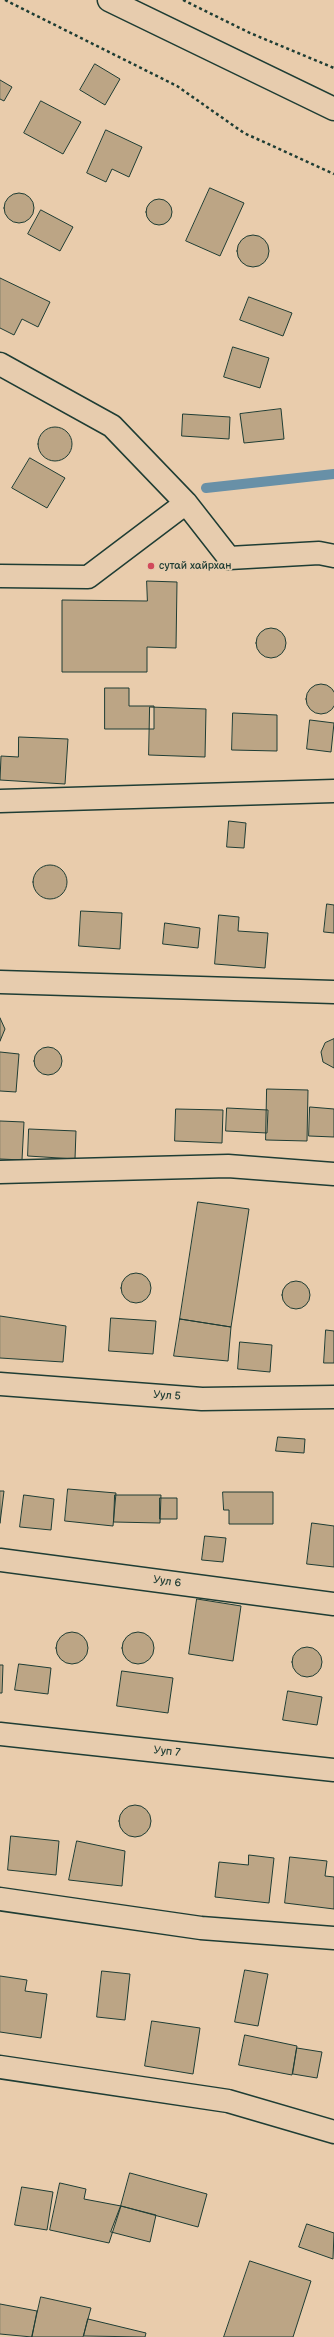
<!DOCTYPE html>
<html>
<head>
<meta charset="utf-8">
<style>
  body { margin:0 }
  canvas { display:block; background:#e9ccac }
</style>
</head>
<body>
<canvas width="334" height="2337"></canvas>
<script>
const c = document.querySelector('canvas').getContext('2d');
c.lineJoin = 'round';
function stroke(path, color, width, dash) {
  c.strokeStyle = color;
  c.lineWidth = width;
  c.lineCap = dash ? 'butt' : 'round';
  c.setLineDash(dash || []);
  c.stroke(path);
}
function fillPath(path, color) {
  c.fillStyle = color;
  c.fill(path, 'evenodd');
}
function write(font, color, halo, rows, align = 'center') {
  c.font = font + ' "Balsamiq Sans",sans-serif';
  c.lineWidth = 3.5;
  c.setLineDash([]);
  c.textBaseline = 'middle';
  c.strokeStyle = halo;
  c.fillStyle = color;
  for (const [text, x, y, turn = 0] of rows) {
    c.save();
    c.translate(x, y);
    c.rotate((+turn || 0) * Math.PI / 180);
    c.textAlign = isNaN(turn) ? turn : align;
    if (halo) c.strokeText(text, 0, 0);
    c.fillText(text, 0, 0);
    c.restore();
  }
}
const stream = new Path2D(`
  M206 488 334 474`);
const building = new Path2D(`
  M95 64 120 79 105 105 80 90Z
  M0 80 12 87 4 101 0 99Z
  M41 101 81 122 63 154 24 133Z
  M106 130 142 147 129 177 112 169 106 182 87 173Z
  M210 188 244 203 220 256 186 241Z
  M4 208a15 15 0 1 1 30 0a15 15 0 1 1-30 0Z
  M146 212a13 13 0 1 1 26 0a13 13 0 1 1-26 0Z
  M41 210 73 227 60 251 28 234Z
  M237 251a16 16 0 1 1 32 0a16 16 0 1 1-32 0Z
  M0 278 50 302 38 327 22 319 14 335 0 328Z
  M249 297 292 313 283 336 240 320Z
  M233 347 269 358 260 388 224 377Z
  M281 409 284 439 244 443 240 414Z
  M183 414 230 417 229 439 182 436Z
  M38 444a17 17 0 1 1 34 0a17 17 0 1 1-34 0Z
  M30 458 65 478 47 508 12 488Z
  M147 581 177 582 176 648 147 647V672H62V600L147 601Z
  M256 643a15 15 0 1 1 30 0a15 15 0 1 1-30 0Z
  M306 699a15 15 0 1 1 30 0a15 15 0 1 1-30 0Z
  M105 688H129V706H154V729H105Z
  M150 707 206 709 205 757 149 755Z
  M233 713 277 715V751L232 750Z
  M310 720 334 723 331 752 307 749Z
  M19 737 68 739 65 784 0 780 1 756 18 757Z
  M229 821 246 823 244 848 227 847Z
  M33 882a17 17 0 1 1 34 0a17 17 0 1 1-34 0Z
  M327 904 334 905V933L324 932Z
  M81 911 122 913 120 949 79 946Z
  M219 915 239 917 238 931 268 933 265 968 215 964Z
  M165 923 200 928 198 948 163 944Z
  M0 1018 5 1029 0 1041Z
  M334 1039V1068L323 1062 321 1052 325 1043Z
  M34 1061a14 14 0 1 1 28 0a14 14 0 1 1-28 0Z
  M0 1052 19 1054 16 1092 0 1091Z
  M267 1089 308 1090 307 1141 266 1140Z
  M310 1107 334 1109V1137L309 1136Z
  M227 1108 268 1110 267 1133 226 1131Z
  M176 1109 223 1110 222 1143 175 1141Z
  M0 1121 24 1122 22 1160 0 1159Z
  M29 1129 76 1131 75 1159 28 1156Z
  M198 1202 249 1209 231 1327 180 1319Z
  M121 1288a15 15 0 1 1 30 0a15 15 0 1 1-30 0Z
  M282 1295a14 14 0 1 1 28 0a14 14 0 1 1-28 0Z
  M0 1316 66 1326 63 1362 0 1358Z
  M111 1318 156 1321 153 1354 109 1351Z
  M180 1319 231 1327 228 1361 174 1356Z
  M326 1330 334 1331V1363H324Z
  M240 1342 272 1345 270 1372 238 1369Z
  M278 1437 305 1439 304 1453 276 1451Z
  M68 1489 116 1493 113 1526 65 1521Z
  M0 1491H4L0 1523Z
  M223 1492H273V1524H229V1510H224Z
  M24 1495 54 1499 51 1530 20 1527Z
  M115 1495H161L160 1523 114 1522Z
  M160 1498H177V1519H160Z
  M312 1523 334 1526V1567L307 1564Z
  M205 1536 226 1538 223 1562 202 1560Z
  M197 1599 241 1606 233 1661 189 1654Z
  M122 1648a16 16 0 1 1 32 0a16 16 0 1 1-32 0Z
  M56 1648a16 16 0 1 1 32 0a16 16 0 1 1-32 0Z
  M292 1662a15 15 0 1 1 30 0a15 15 0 1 1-30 0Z
  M19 1664 51 1668 48 1694 15 1690Z
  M0 1665H3L2 1693H0Z
  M122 1671 173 1678 168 1713 117 1706Z
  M288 1691 322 1697 317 1725 283 1720Z
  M119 1821a16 16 0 1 1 32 0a16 16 0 1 1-32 0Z
  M11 1836 59 1841 56 1875 8 1870Z
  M77 1841 125 1851 122 1886 69 1880Z
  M249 1855 274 1858 269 1903 215 1897 219 1862 248 1865Z
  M290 1857 327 1861 325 1876 334 1877V1909L285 1903Z
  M245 1970 268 1974 258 2026 235 2022Z
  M102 1971 130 1974 125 2020 97 2017Z
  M0 1976 27 1980 25 1991 47 1994 41 2038 0 2032Z
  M152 2021 200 2028 193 2074 145 2066Z
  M245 2035 297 2046 292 2075 239 2065Z
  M297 2048 322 2052 317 2078 293 2074Z
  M130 2173 207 2194 198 2227 121 2206Z
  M60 2183 86 2189 84 2199 121 2206 109 2243 50 2230Z
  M22 2187 53 2192 47 2230 15 2225Z
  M121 2206 156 2215 150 2242 111 2232Z
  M307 2224 334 2233 333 2259 299 2247Z
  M250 2261 311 2281 293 2337H224Z
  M41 2297 91 2308 83 2337H32Z
  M0 2304 37 2311 32 2337 0 2334Z
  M88 2319 146 2333 145 2337 84 2336Z`);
const path = new Path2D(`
  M5 0 177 86 244 133 334 174
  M183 0 250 33 334 68`);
const street = new Path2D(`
  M0 364 112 426 186 503 229 558 319 553 334 556
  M0 576 88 577 186 503
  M0 801 334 791
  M0 982 334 992
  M0 1172 228 1166 334 1174
  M0 1384 202 1399 334 1397
  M0 1560 334 1604
  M0 1734 334 1770
  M0 1899 201 1928 334 1938
  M0 2067 228 2101 334 2132`);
const secondary = new Path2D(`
  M109 0 334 109`);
const markers = [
  [151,566,4,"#d1495b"]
];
const poiNames = [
  ["сутай хайрхан",159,566]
];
const streetNames = [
  ["Уул 5",167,1396,4],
  ["Уул 6",167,1582,8],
  ["Ууп 7",167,1752,6]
];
stroke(stream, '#6890a7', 10);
fillPath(building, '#bca585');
stroke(building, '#1f3d34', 1);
stroke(street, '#1f3d34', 25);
stroke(secondary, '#1f3d34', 25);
stroke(path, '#1f3d34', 2.5, [3, 3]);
stroke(street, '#e7ccae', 22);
stroke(secondary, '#e7ccae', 22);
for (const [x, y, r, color] of markers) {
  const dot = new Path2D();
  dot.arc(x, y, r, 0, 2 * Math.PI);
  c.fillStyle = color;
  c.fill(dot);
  stroke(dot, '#e7ccae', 1.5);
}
write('11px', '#1f3d34', '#e7ccae', poiNames, 'left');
write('11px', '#1f3d34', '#e7ccae', streetNames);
</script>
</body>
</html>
